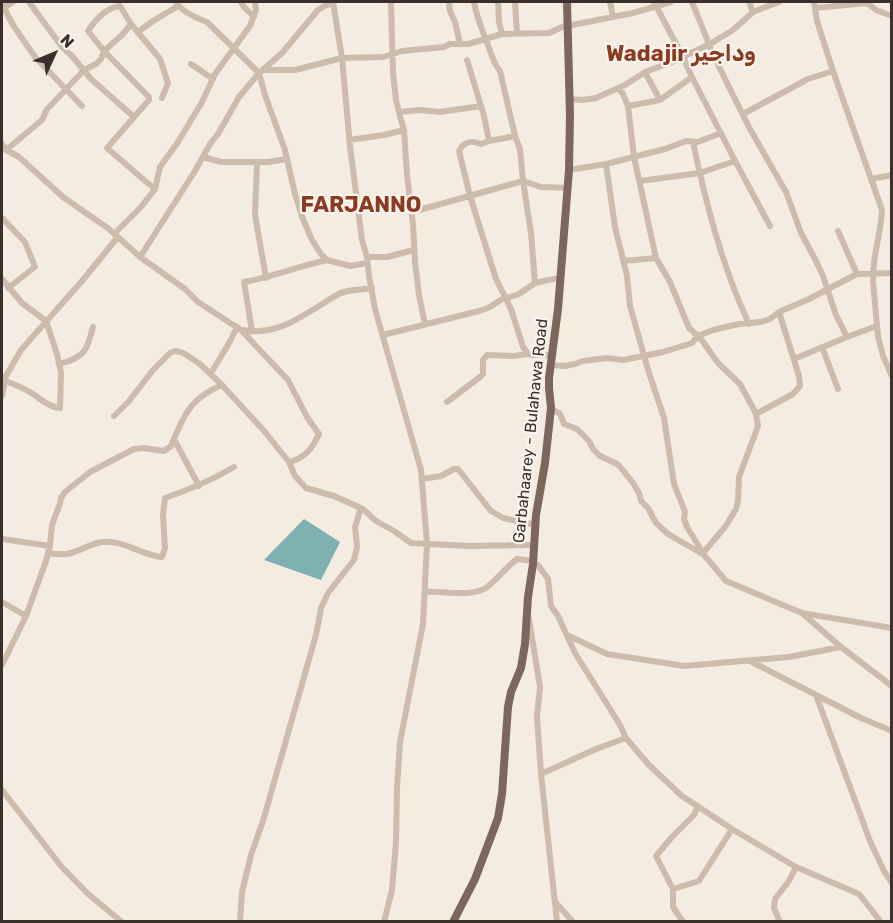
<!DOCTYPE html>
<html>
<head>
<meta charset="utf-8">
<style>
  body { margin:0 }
  #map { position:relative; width:893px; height:923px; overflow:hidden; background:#f4ebe1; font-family:Rubik,sans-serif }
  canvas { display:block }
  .frame { position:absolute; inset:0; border:3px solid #3b302b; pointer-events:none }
  .north { position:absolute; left:24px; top:24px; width:60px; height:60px; -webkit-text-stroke:4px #fbf5ee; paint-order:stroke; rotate:46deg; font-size:16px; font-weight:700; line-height:24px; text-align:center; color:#3b302b }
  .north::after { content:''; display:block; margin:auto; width:21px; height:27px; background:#3b302b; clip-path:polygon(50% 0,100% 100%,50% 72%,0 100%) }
</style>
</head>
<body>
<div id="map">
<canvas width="893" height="923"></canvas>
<div class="frame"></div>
<div class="north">N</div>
</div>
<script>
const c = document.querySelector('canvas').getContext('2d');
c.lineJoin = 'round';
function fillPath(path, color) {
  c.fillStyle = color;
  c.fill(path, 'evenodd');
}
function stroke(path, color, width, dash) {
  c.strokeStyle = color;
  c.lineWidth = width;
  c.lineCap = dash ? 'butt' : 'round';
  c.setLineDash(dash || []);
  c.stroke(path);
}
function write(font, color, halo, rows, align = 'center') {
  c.font = font + ' Rubik,"Noto Sans Arabic",sans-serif';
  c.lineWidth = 4.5;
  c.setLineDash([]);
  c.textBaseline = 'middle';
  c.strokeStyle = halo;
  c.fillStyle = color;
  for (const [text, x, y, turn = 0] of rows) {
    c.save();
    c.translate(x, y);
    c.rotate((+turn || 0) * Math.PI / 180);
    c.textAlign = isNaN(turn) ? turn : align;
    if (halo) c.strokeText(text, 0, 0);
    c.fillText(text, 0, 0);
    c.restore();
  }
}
const water = new Path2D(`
  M304 519 340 542 321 580 264 560Z`);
const minor = new Path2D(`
  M29 2 62 47 72 56 91 79 134 117
  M176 2C182 12 196 18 207 22L259 73 265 95 285 150 295 194 303 219 312 240 321 254 327 260 350 266 367 263
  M241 2 244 7 254 17
  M333 2 342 58 350 146 362 240 367 257 369 276 375 309 421 470 427 544 423 624 400 742 397 788 396 842 392 890 384 922
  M391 2 393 73 396 100 401 120 404 130 407 175 413 224 415 262 419 295 425 324
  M449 2 450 11 455 22 460 44
  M474 2C476 15 481 27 486 40 491 52 492 61 500 71L515 136 520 149 523 181 541 187 568 188
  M498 2 499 22 502 34
  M515 2 517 33
  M610 2 613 17
  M654 2 683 57 692 77 732 155 770 226
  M692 2 713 54 729 87 750 129 786 192 801 233 815 259 823 276 836 315 847 337
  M749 2 753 12
  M814 2 817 21 833 71 882 210C881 234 872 257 873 281L878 337 883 356 892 376
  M867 3 876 10 892 16
  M2 4 13 25 35 57 82 106
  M815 8 867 3 868 2
  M2 9 13 2
  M138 32 153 21 178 6
  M467 60 484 116 489 141
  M191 64 213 79
  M263 70H295L342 58 383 57 402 51 444 47 450 44H468L502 34 549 33 562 27 633 13 671 2
  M645 72 660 100
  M618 88 623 94 628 106 634 157 656 258 670 282 689 328 701 339 718 363 740 384 752 406 756 414 758 426 739 477 738 501 736 509 725 527 703 553
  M570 99 582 100 596 98 625 85 645 72 672 62 710 44 733 30 753 12 779 2
  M628 106 660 100 692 77
  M399 112 420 110 440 112 481 106
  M743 114 808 79 833 71
  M515 136 489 141 481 144C471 140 464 141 459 151L470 196 496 279 511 309 523 347 528 354 532 355H552
  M349 140 384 135 404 130
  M693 142C706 204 722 266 749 324
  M2 144 6 150 19 157 63 197 109 229 140 257 185 289 198 302 241 330 288 380 307 417 319 434C312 449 305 458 289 462
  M6 150 42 120 47 109 54 102 84 70 96 64 101 59 104 51 122 35 131 24
  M203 157 221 162H268L287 159
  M257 163 255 215 266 278
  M606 164 615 227 627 276 630 306 649 373 664 418 674 484 685 512 684 519 687 527 703 553
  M569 170 606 164 665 149 686 141 698 142 721 133
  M871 179 892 175
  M640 181 700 173 735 161
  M155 189 144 180 107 148 149 100V97L104 51 88 31C95 20 107 7 120 6L131 24 160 59 168 83 162 98
  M412 212 523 181 531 233 535 283
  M2 218 25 242 35 267 8 288
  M838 231 857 274
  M114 234 141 207 155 189 160 167 178 142 202 102 215 74 250 26 256 10 255 2
  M140 257 195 171 210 144 218 134 239 97 259 73 282 53 318 10 326 5 333 4
  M367 257H387L414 250
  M623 261 656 258
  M2 279 22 303 46 321 57 354 61 373 60 408C49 407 42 400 33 394 24 388 14 384 5 381
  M242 330C275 336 298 319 324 303 330 299 337 294 344 292 353 289 363 290 372 288
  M252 331 244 282C272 277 299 266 327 260
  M383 335 479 311 488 308 504 298 510 297 519 294 535 283 548 280 560 278
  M822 347 838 389
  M794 359 847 337 877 326
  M59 364C84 358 87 351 93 327
  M551 365 565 366 575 364 583 361 607 358 623 360 663 352 692 343 698 336 713 330 739 324 761 322 770 319 779 312 809 299 857 274 892 273
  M211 373 228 345 237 327
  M2 396 6 376 21 350 82 281 117 238
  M447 402 480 377 483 374V360L487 355 513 356 528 354
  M551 408 560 414 564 424 577 429 589 441 593 449 600 456 617 464 621 468 633 483 639 493 641 501 648 508 656 523 668 534 704 555 726 581 802 613 892 628
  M756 414 793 394 800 386 799 376 779 312
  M114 416 129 401 153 370 170 353 175 351 180 352 185 354 200 364 222 385 265 432 289 462 295 476 306 488 334 496 363 509 376 521 394 531 411 543 468 546 534 545
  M174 439 199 486
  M422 479 441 476 454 469H458L491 511 503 518 536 525
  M3 539 50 546
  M48 553C54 554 61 555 67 554 80 552 90 543 103 542 124 540 141 555 162 557L165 548 163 515 165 498C188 490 212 480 234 467
  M533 564 538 565 548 579 551 606 558 616 575 653 620 725 626 738 649 765 682 796 732 829 796 867 859 894 881 922
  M425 592C444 590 468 598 486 588 497 580 505 568 517 559L534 561
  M2 602 26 616
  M802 613 841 647 892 686
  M529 619 540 687 537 717 541 774 557 922
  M567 635 607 654 684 666 789 657 841 647
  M750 661 861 718 892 731
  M2 665 26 616 46 561 50 546 52 525 60 503 61 498 65 492 90 472 134 449 144 448 164 451 171 446C179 428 185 409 201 397 207 392 215 388 222 385
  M816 695 870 841 884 871 892 883
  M541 774 596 749 626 738
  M2 790 61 866 87 893 122 922
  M673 889 699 881 732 829
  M555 904H557L573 922
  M240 922 242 892 251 855 263 821 316 635 321 608 328 593 354 560 357 547 355 527 361 508
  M683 922 673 907V889L656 856 671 838 694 815 697 808
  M780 922 774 908 775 899 789 881 796 867`);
const major = new Path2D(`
  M453 922 475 879 498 818 502 794 508 707 511 692 521 668 525 644 528 597 533 564 536 515 545 463 551 408 549 388V378L558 309 569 170 570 115 567 2`);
const streetNames = [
  ["Garbahaarey - Bulahawa Road",531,431,-84]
];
const districtNames = [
  ["Wadajir وداجير",681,55],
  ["FARJANNO",361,206]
];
fillPath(water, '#7fb0b2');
stroke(minor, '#cdbbac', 6);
stroke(major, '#7d675c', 8);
write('16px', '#3b302b', '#fbf5ee', streetNames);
write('bold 22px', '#8c3b22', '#fbf5ee', districtNames);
</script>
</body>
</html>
